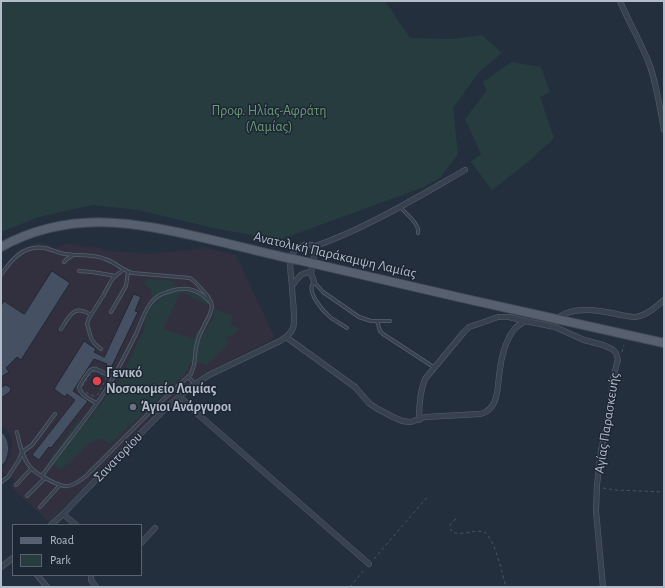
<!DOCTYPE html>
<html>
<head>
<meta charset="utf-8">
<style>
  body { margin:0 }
  #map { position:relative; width:665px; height:588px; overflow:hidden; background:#242f3e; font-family:"Alegreya Sans",sans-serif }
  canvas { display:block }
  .frame { position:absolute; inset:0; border:2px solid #b4bcc9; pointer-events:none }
  .legend { position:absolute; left:12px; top:524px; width:130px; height:52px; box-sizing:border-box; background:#1d2633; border:1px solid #59626f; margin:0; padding:5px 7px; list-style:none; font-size:12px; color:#b4bcc9 }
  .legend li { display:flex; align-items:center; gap:8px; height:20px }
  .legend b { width:20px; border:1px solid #59626f }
</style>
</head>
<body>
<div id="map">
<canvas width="665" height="588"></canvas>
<div class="frame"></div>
<ul class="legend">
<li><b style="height:5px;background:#56606e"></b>Road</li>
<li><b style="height:11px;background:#263c3f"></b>Park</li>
</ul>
</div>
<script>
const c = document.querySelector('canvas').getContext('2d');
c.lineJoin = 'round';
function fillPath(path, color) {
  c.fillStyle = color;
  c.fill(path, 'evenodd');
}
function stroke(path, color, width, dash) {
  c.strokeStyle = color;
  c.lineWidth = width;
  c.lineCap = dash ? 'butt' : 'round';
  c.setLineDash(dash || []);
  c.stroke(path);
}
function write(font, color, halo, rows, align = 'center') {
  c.font = font + ' "Alegreya Sans",sans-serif';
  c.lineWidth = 3;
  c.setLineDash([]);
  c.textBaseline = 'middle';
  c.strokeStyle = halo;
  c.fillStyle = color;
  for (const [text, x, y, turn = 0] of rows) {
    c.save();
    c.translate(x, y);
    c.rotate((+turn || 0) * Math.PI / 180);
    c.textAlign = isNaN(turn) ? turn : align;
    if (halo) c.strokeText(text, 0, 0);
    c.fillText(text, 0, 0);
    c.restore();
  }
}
const medical = new Path2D(`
  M41 243 47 244 56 248 65 244 102 248V250L150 254 205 248 236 255 275 338 213 369 197 378 189 384 175 396 49 522 10 486 15 480 1 471 11 454 12 441 8 432 1 425V268H3L8 261 20 249 34 244Z`);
const green = new Path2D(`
  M1 1H385L410 38 452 39 482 35 502 53 480 71 453 108 458 154 440 178 424 187 279 240 213 228 138 210 93 205 39 217 1 232Z
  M511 62 541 67 550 92 540 97 554 138 528 162 492 190 471 162 481 154 465 119 487 90 483 82Z
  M146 279 168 280 174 283 177 291C189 291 200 294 209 302L208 305 181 292 163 329 193 339 198 330 205 333 211 321 214 318V309L232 315 231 325 240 329 234 334 225 338 229 343 207 365 201 363H191L185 374 111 443H108L102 438 94 441 85 446 74 458 61 469 48 461 79 420 86 424 123 374 144 330 145 318 152 306 151 289 144 284Z`);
const building = new Path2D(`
  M52 271 70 283 21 360 17 357 6 368 9 372 1 377V306L4 301 24 314Z
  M134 294 141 297 135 311 138 312 112 366 111 368 106 367 107 364 94 359 73 391 88 401 51 448 49 447 39 460 32 455 75 400 67 394 65 397 54 389 84 341 96 349 94 352 104 357Z
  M154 383 160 388 153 397 146 392Z
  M6 385 11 388 10 390 11 391 1 398V388Z`);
const path = new Path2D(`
  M622 352 624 345
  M95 371 105 376 106 379 98 394 96 396H93L83 391 81 388 91 373Z
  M603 488 615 490 664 492
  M456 519C453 521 450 523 450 526 451 541 474 528 484 532 495 538 502 574 506 587
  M374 559 428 496
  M350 587 365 569`);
const service = new Path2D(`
  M400 207C406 214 420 224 418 233
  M64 262 67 259 73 255
  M79 271 92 272 116 276
  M1 275C11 260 24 244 45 248 52 250 58 253 65 254 79 256 92 254 105 259 115 262 122 270 132 273L190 278 195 282 207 295 211 302 212 307 210 314 199 336 196 347 194 365 191 374 152 410 86 476C70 489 65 489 47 479 42 476 36 473 32 469 24 462 19 443 17 432
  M111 312 126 286 128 272
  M377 321 380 331 383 334 432 366
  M347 328C341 324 335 321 330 317 323 311 305 291 314 282L323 292 359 317 371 321H390
  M61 329C70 315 74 304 91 315
  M101 349 95 344 91 338 87 324 89 318 103 296 110 283 114 277 123 270
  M188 377 195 384
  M96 403C90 399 80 395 79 387 93 364 90 365 113 378
  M42 476C62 448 85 421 104 393 116 374 126 354 136 334 141 323 147 303 157 297 160 294 165 293 168 292 185 286 197 288 210 302
  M1 482 8 477 11 472 19 460 22 452 32 445 55 414
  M16 485 31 469
  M27 496 45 478
  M40 507 59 486`);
const minor = new Path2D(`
  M620 1C629 23 642 44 650 66 657 87 660 108 664 130
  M313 247 315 251 311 273 314 282
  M292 286C291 274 286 253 299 247 304 245 307 244 312 245L313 247C367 228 416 198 465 170
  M557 319C560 317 563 314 567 313 582 307 601 311 616 314 622 315 629 317 635 317 646 316 656 307 664 300
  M286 337 355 387 369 403 376 408 393 417 402 421 411 422 425 417 480 414C500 410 497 385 500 369 501 358 506 340 513 331 516 326 521 324 525 321
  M179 396 200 416 369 564
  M419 420C419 406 420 391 425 379L464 332 469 327 481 323 498 317H509L525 321 555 327 584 340 603 345 612 349 616 353 618 360 617 363 613 379 607 425 601 451 597 485 596 511 603 587
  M63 514 76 525
  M51 525 63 514 139 435 166 408 189 388 209 375 280 341C285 338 291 334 293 328 296 320 292 296 292 286 297 280 302 270 311 273
  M141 543 155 528
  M1 567 13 558
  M37 575 47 587
  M91 575V580L96 587`);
const secondary = new Path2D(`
  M1 438C5 445 5 452 1 460`);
const primary = new Path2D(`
  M1 247C70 209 135 222 208 239 234 245 261 252 288 258
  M298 260 462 298 664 343`);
const primaryBridge = new Path2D(`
  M288 258 298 260`);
const markers = [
  [97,381,5,"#e0444e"],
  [133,407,4,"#6b7280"]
];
const parkNames = [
  ["Προφ. Ηλίας-Αφράτη",269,111],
  ["(Λαμίας)",269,127]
];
const streetNames = [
  ["Ανατολική Παράκαμψη Λαμίας",335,255,13],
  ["Αγίας Παρασκευής",607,423,-81],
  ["Σανατορίου",118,457,-46]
];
const poiNames = [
  ["Γενικό",106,373],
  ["Νοσοκομείο Λαμίας",106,389],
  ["Άγιοι Ανάργυροι",141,407]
];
fillPath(medical, '#32303f');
fillPath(green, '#263c3f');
fillPath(building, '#455162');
stroke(building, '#1f2835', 1);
stroke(service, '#565f6c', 4);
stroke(minor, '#565f6c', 6);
stroke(secondary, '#565f6c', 8);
stroke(primary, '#414a57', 10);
stroke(path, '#44595c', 1, [3, 3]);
stroke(service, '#38414e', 2.5);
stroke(minor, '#38414e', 5);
stroke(secondary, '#465061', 7);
stroke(primary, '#56606e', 8);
stroke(primaryBridge, '#414a57', 10, []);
stroke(primaryBridge, '#56606e', 8);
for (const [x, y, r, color] of markers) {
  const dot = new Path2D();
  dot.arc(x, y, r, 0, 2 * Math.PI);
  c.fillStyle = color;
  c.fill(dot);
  stroke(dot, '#1d2633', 1.5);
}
write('14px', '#6b9a76', '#1d2633', parkNames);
write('14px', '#b4bcc9', '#1d2633', streetNames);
write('bold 14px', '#b4bcc9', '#1d2633', poiNames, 'left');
</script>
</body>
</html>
